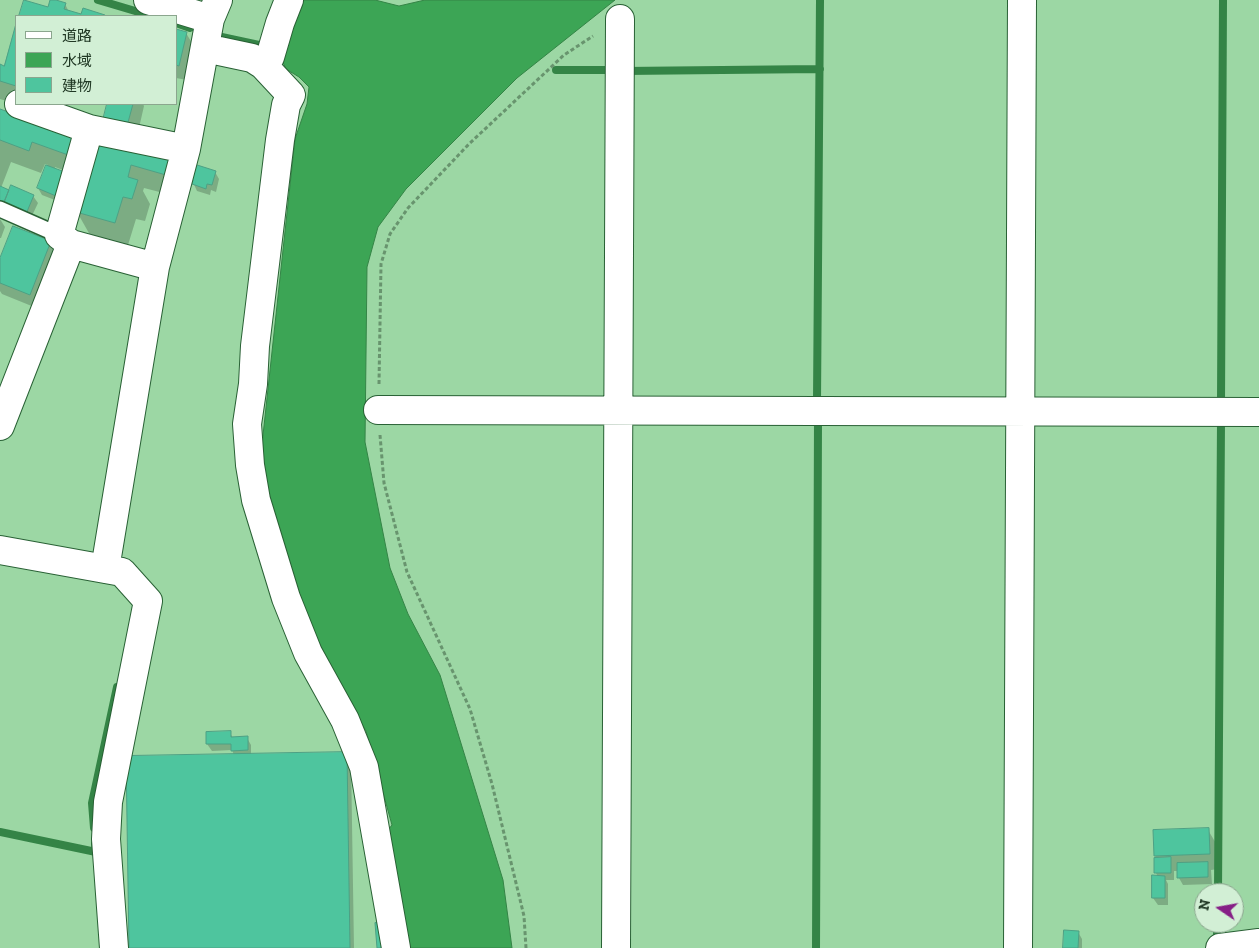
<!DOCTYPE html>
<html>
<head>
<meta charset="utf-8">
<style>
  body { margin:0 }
  #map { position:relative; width:1259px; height:948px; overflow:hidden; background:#9cd7a4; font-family:"Zilla Slab","Noto Sans JP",serif }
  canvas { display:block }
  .legend { position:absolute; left:15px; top:15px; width:162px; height:90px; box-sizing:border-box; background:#d2efd5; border:1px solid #8ba68e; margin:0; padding:6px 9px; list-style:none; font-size:15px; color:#203824 }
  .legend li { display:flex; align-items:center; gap:10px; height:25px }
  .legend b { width:25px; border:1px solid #8ba68e }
  .north { position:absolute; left:1194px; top:883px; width:50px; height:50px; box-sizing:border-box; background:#d2efd5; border:1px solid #8ba68e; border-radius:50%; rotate:282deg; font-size:14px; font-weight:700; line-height:20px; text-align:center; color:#203824 }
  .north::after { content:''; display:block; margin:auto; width:18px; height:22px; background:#861f86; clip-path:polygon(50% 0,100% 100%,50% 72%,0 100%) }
</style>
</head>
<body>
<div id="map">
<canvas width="1259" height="948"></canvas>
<ul class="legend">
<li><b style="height:6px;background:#fff"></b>道路</li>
<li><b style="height:14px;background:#3ca555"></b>水域</li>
<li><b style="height:14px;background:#4ec59e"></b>建物</li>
</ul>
<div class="north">N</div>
</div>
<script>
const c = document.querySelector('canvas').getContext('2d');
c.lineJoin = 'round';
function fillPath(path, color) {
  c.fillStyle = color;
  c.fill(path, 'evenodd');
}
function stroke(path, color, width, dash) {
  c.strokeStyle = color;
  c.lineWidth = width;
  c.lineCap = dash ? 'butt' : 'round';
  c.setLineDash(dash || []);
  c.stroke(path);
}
const water = new Path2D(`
  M300 0H375L399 6 425 0H615L517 78 406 189 378 227 367 267 365 442 390 568 408 614 440 675 503 880 512 948H410L388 830 392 825 366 731 339 683 299 603 260 463 295 139 307 104 309 87 299 77 286 69 281 58Z`);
const shadow = new Path2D(`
  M52 0 65 4 69 12 82 16H105H20L25 1 49 9Z
  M16 28V104H66L62 118 0 99V66L4 67Z
  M176 31 186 33 195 48 187 80 176 78Z
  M109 104H143L144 106 136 141 105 120Z
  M0 111 170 160 179 197 144 188 143 191 150 204 145 221 136 219 128 245 90 235 77 212 86 179 55 167 60 202 42 195 38 188 48 165 45 164 41 173 11 162 1 188 10 191 33 196 38 203 30 220 0 207Z
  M215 172 219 179 216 192 211 190 210 195 197 191 191 178Z
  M0 219 5 227 1 238H0Z
  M50 242 59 257 39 309 2 294 0 291V261Z
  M230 733 233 738H247L251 745V754L351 760 354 948H130L234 755 232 750 212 751 207 744Z
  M1208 830 1217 845 1218 869 1211 870 1212 884 1183 885 1179 878 1178 871H1174V880H1166L1168 884V905H1158L1153 898 1158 877 1156 873 1155 859H1157L1155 856 1154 832Z
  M1078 932 1082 939V948H1064Z`);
const stream = new Path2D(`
  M98 0 152 16
  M176 23 190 28
  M217 36 259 45
  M556 70H611
  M624 71 820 69
  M817 401 820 0
  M1221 402 1223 0
  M94 828 92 803 117 687
  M0 832 96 852 95 844
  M1218 893 1221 422
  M1217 934V923
  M816 948 818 421`);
const building = new Path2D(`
  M24 0 48 7 50 0H56L66 3 64 9 81 14 83 8 105 15V16H19Z
  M16 24V86L0 81V64L4 66Z
  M176 29 187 32 179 66 176 65Z
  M107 104H133L127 126 103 120Z
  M0 109 78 137 71 156 32 142 29 151 0 140Z
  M96 138 171 159 166 175 131 165 128 177 138 180 132 199 123 197 115 223 76 212Z
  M194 164 216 171 212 185 207 184 206 189 192 184 193 180 189 178Z
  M46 165 65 172 56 196 37 188Z
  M11 185 34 195 26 214 4 204Z
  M0 186 9 190 3 204 0 202Z
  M13 226 51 241 30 295 0 283V258Z
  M231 731V737L248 736V750L231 751V744H206V732Z
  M347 752 350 948H129L126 756Z
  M1209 828 1210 854 1154 856 1153 830Z
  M1171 857V873H1154V858Z
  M1208 862V877L1177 878V863Z
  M1152 875 1165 876V898H1152Z
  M381 922 383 948H377L375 923Z
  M1064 930 1079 931 1078 948H1063Z`);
const path = new Path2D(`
  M379 384 381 264 390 234 408 208 469 144 564 55 593 36
  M380 435 384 483 407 572 470 709 492 784 524 916 526 948`);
const lane = new Path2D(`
  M0 209 59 235`);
const street = new Path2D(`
  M148 0 210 19
  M205 48 252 58 263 65 291 95 286 105 280 140 255 346 253 384 247 424 250 465 256 500 286 598 308 653 345 720 364 767 396 948
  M263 65 270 57 280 23 289 0
  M19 104 89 129
  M71 244 59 235 89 129 186 149
  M378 410 1259 412
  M0 426 71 244 155 267 186 149 210 19 218 0
  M0 550 122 572 148 601 108 802 106 839 114 948
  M105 569 155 267
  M616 948 620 19
  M1018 948 1022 0
  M1220 948 1259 943`);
fillPath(water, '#3ca555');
stroke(water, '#348446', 1);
fillPath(shadow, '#0003');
stroke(stream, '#348446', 8);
fillPath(building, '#4ec59e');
stroke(building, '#4da084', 1);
stroke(lane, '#296135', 18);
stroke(street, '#296135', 30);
stroke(path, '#68946e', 3, [4, 2.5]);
stroke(lane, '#fff', 15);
stroke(street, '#fff', 28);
</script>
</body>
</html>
